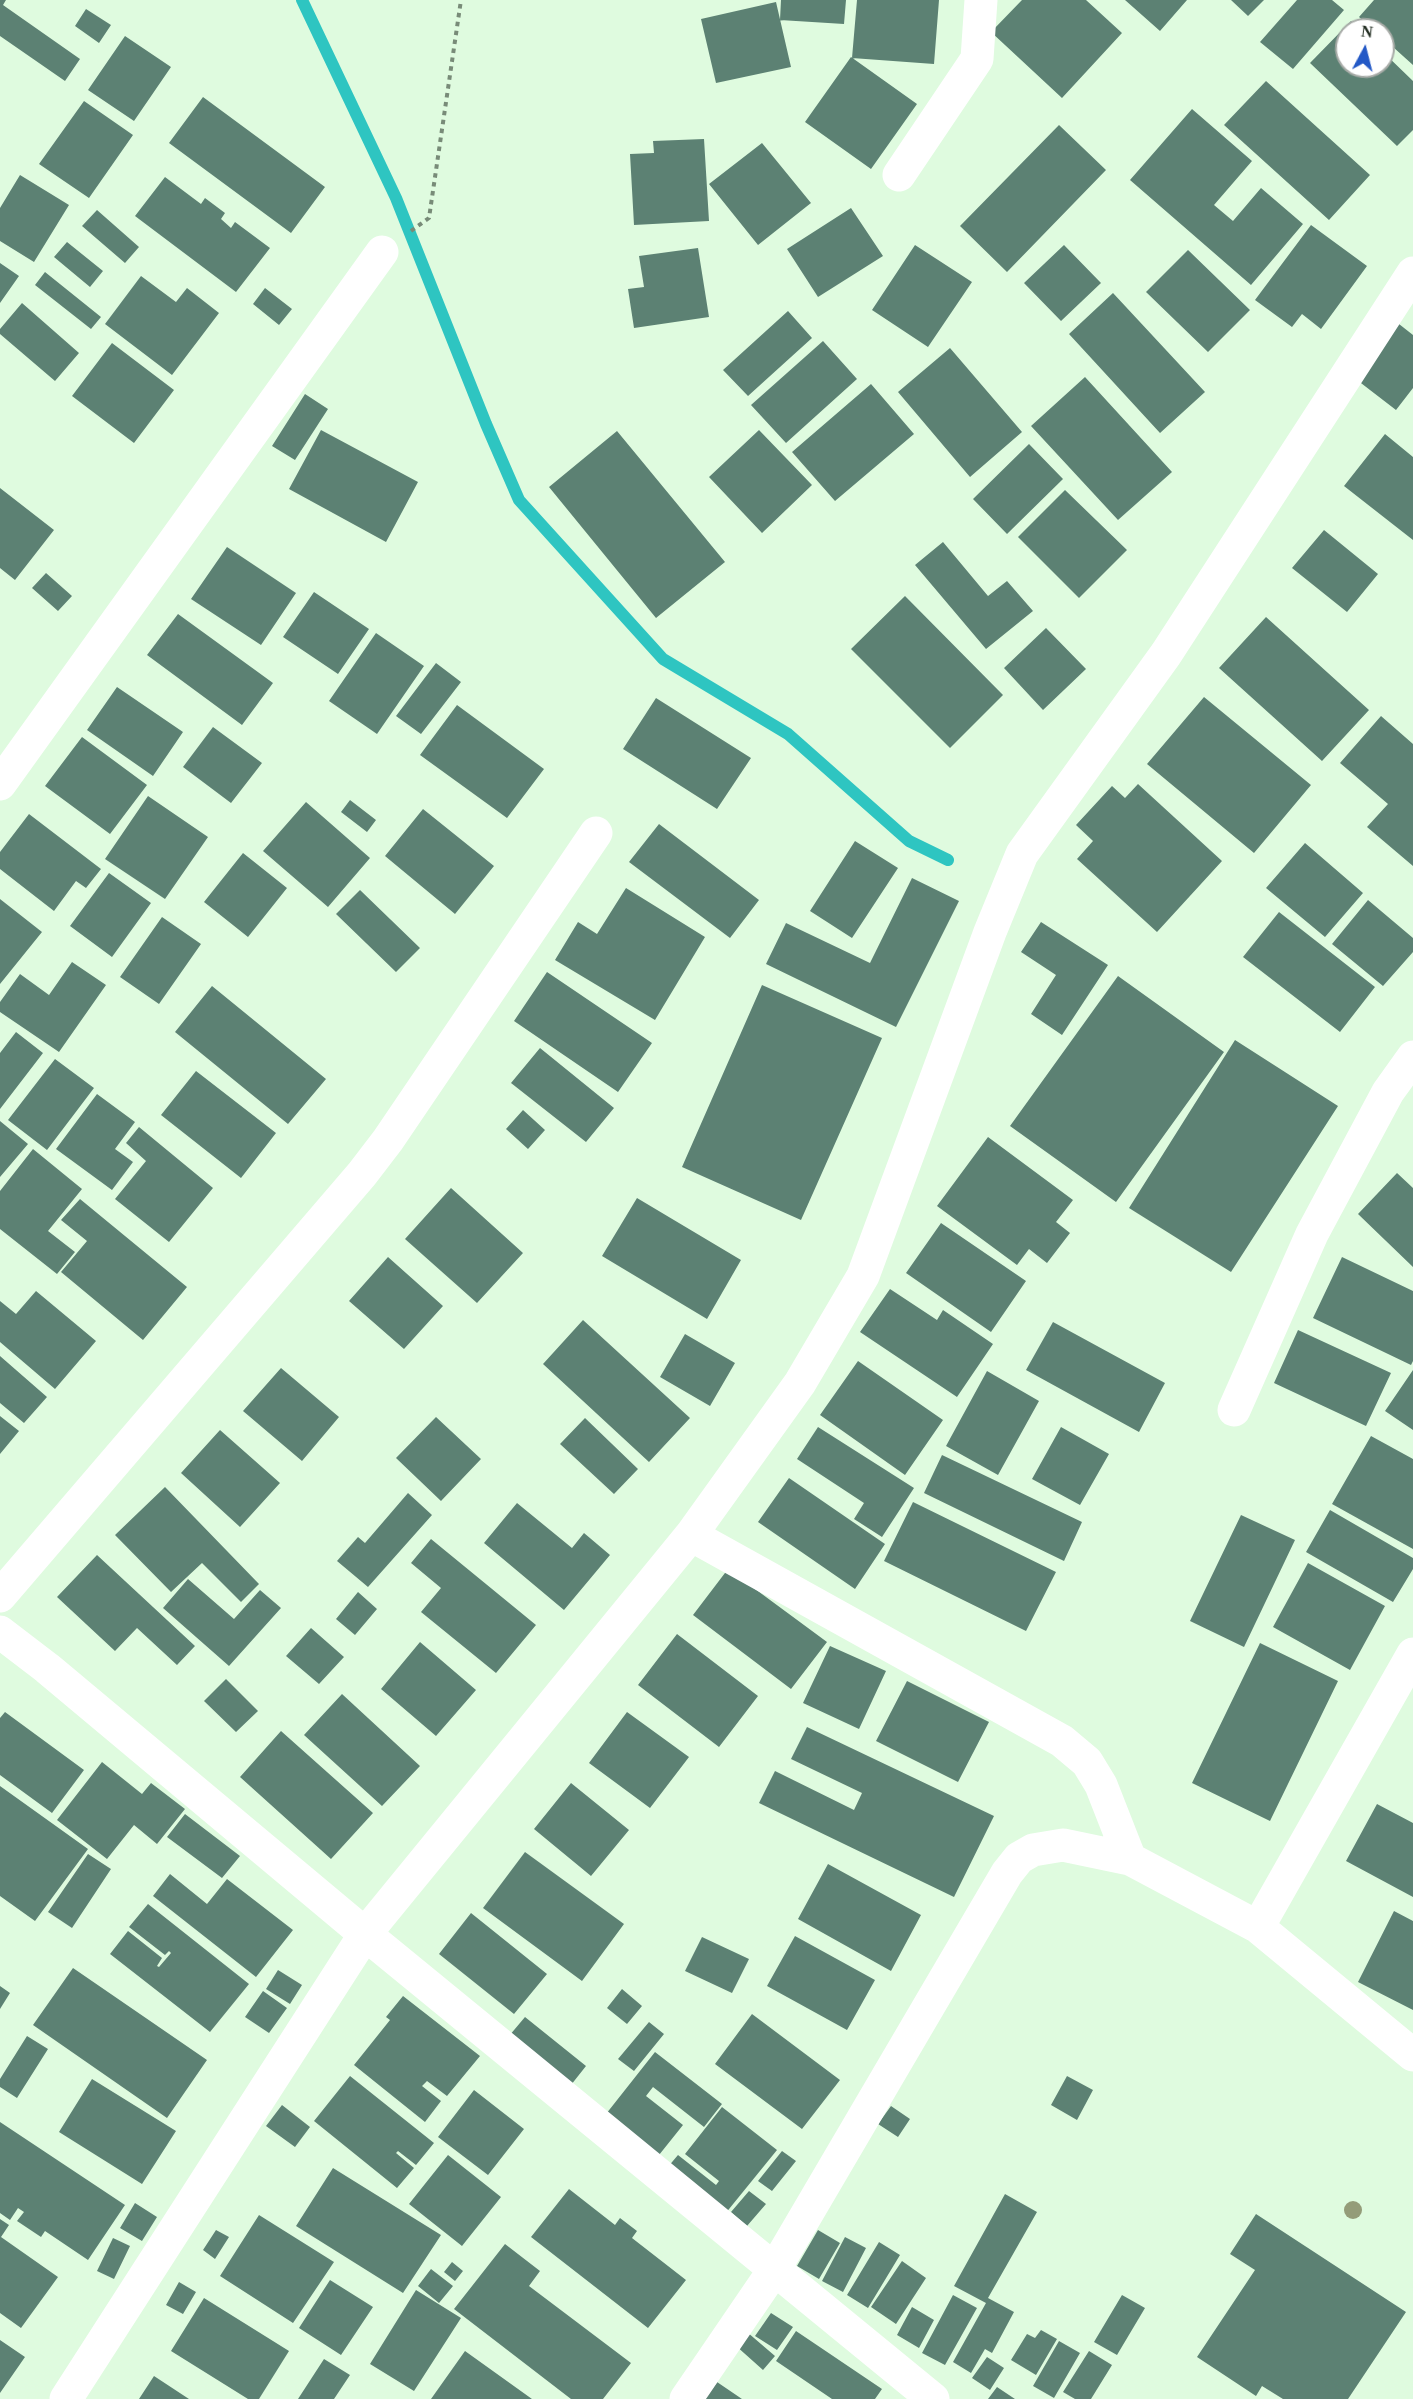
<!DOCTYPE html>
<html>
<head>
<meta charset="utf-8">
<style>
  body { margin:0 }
  #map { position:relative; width:1413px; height:2399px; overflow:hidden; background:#dffbdf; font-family:Georgia,serif }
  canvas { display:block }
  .north { position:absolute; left:1335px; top:18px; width:60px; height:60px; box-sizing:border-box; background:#fff; border:2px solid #a7aba7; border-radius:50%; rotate:7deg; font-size:16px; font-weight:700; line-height:24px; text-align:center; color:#222d22 }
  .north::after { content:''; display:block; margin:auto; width:21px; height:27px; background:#2459c6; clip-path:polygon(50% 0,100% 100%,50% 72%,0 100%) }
</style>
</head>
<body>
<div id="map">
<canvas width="1413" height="2399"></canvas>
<div class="north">N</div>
</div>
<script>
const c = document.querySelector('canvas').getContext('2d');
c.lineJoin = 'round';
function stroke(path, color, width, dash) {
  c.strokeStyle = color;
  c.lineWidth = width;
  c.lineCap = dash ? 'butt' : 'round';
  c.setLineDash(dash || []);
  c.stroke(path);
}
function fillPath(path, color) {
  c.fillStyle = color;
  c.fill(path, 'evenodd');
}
const stream = new Path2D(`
  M302 0 396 198 486 424 519 500 663 659 788 734 909 841 948 860`);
const building = new Path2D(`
  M0 0H6L3 5 80 59 65 81 0 36Z
  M781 0H846L844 24 780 20Z
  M857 0H939L934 64 852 58Z
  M1022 0H1086L1122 33 1062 98 991 32Z
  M1125 0H1187L1160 31Z
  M1231 0H1264L1248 16Z
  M1297 0H1332L1344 10 1293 69 1260 42Z
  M1374 0H1413V65L1383 38V30H1374L1359 17Z
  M776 2 791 67 716 83 701 19Z
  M86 9 111 25 99 43 75 26Z
  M1351 21 1360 30H1347V66H1383V52L1413 81V130L1397 146 1310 63Z
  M125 36 171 67 134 121 88 90Z
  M851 57 917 104 871 169 805 122Z
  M1266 81 1370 175 1329 220 1224 125Z
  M203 97 325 187 291 233 169 143Z
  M84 101 133 135 89 198 39 164Z
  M1192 109 1252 161 1214 205 1233 221 1261 188 1303 224 1251 285 1130 180Z
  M1059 125 1106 170 1007 272 960 226Z
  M704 139 709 221 634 225 630 154 654 153 653 141Z
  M762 143 811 203 758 245 709 184Z
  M20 175 69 205 34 262 0 241V208Z
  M165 177 201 204 205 198 225 213 221 219 231 228 235 222 270 248 236 292 135 216Z
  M851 208 883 256 818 297 787 249Z
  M97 210 139 247 125 263 82 226Z
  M1311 225 1367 266 1321 329 1302 314 1292 327 1255 300Z
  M67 242 103 271 90 287 54 257Z
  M915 245 972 282 928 347 872 310Z
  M1064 245 1101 283 1061 321 1024 283Z
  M698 248 709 317 634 328 628 289 644 287 639 256Z
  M1188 250 1250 310 1208 352 1146 292Z
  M0 263 19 276 0 303Z
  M45 272 101 317 91 329 35 285Z
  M141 276 176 302 187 288 219 313 172 375 105 324Z
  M265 288 292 309 279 325 253 304Z
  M1113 293 1205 392 1160 433 1069 334Z
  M22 303 79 353 55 381 0 334V329Z
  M788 311 812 338 748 396 723 370Z
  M1399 324 1413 335V388L1396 410 1357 380Z
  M823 341 857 379 786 443 751 405Z
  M112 343 174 390 134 443 72 396Z
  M950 348 1022 432 970 477 898 392Z
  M1085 377 1172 472 1118 520 1031 426Z
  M871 384 914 434 835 501 792 452Z
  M305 394 328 409 295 460 272 446Z
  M321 430 418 482 386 542 289 489Z
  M759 430 812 485 762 533 709 477Z
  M617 431 725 562 656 618 549 487Z
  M1385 434 1413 457V540L1344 486Z
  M1029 444 1063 479 1007 534 973 499Z
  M0 488 54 530 15 580 0 568Z
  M1065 490 1127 550 1079 598 1018 537Z
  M1324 530 1378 574 1347 612 1292 568Z
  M943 542 988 596 1007 581 1033 611 986 649 915 565Z
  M227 547 296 593 261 645 191 599Z
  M46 573 72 596 58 611 32 588Z
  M314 592 369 629 338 674 283 637Z
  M905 596 1003 695 950 748 851 649Z
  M178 614 273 683 242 725 147 655Z
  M1266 617 1369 710 1322 761 1219 668Z
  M1046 628 1086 669 1043 710 1004 668Z
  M376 633 424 666 377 734 329 701Z
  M436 663 461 682 421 734 396 716Z
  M117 687 183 732 153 776 87 730Z
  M1204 697 1311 785 1254 853 1147 764Z
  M656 698 751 758 717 809 623 749Z
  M457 705 544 769 507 818 420 755Z
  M1381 716 1413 744V866L1367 827 1388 804 1340 763Z
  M213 727 262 763 231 803 183 767Z
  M82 737 147 785 110 834 45 786Z
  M1138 784 1222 861 1157 932 1077 859 1093 841 1076 825 1112 786 1125 798Z
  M148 796 208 837 165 899 105 859Z
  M350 800 376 820 367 832 341 812Z
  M306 802 370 858 328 907 263 851Z
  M423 809 494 866 455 914 385 856Z
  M29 814 101 869 86 888 76 881 54 911 0 869V852Z
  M659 824 759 900 730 938 629 862Z
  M855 841 898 868 852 938 810 911Z
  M1305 843 1363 893 1325 937 1266 888Z
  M243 853 287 888 248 937 204 902Z
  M109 873 151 903 112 957 70 926Z
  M912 878 959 901 896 1027 766 964 786 923 870 963Z
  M626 888 705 937 655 1020 555 960 578 922 597 934Z
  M360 890 420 948 396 972 336 914Z
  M0 899 42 932 0 984Z
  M1368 900 1413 938V952L1383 986 1332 944Z
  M1279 912 1375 987 1340 1032 1243 957Z
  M162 917 201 944 159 1004 120 977Z
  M1041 922 1108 965 1062 1035 1031 1014 1056 975 1021 952Z
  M72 962 106 985 59 1052 0 1012V1002L20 974 49 995Z
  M547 972 652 1043 618 1092 514 1021Z
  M1118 976 1224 1052 1116 1202 1010 1126Z
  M762 985 882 1038 801 1220 682 1167Z
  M212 986 326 1079 288 1124 175 1032Z
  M16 1032 43 1053 0 1109V1053Z
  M1235 1040 1338 1106 1231 1272 1129 1208Z
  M540 1048 614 1108 586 1142 511 1083Z
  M55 1059 94 1088 47 1150 8 1120Z
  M196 1071 276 1133 241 1178 161 1115Z
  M97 1094 135 1122 115 1149 133 1162 112 1190 56 1149Z
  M523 1110 545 1130 528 1149 506 1129Z
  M0 1121 28 1144 0 1177Z
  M139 1127 213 1188 169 1242 115 1199 146 1161 126 1143Z
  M988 1137 1073 1200 1056 1222 1070 1233 1047 1263 1029 1249 1017 1265 937 1206Z
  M33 1149 82 1189 48 1231 75 1252 57 1274 0 1229V1191Z
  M1397 1173 1413 1188V1267L1358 1214Z
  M451 1188 523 1253 477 1303 405 1239Z
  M637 1198 741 1260 707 1319 602 1256Z
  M80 1199 187 1287 143 1340 61 1272 87 1241 61 1220Z
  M941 1223 1026 1281 991 1332 906 1273Z
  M388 1257 443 1306 404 1349 349 1301Z
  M1342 1257 1413 1291V1361L1411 1365 1313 1318Z
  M890 1289 937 1320 943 1310 993 1344 957 1397 860 1332Z
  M36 1291 96 1341 55 1389 0 1342V1301L16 1314Z
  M583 1320 690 1418 649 1462 543 1364Z
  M1053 1322 1165 1383 1139 1432 1026 1370Z
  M1298 1330 1391 1373 1366 1426 1274 1383Z
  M685 1334 735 1363 710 1406 660 1377Z
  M0 1356 47 1397 24 1423 0 1403Z
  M858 1361 943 1420 905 1475 820 1415Z
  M281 1368 339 1417 302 1461 243 1411Z
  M1413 1370V1430L1385 1411Z
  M987 1371 1039 1401 998 1475 946 1446Z
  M0 1416 19 1431 0 1454Z
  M436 1417 481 1459 441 1501 396 1458Z
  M585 1418 638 1469 614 1494 560 1444Z
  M818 1427 914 1488 882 1537 854 1519 864 1503 797 1459Z
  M1061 1427 1109 1454 1080 1505 1032 1479Z
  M220 1430 280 1483 240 1527 181 1473Z
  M1371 1436 1413 1459V1549L1332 1504Z
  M942 1455 1082 1522 1064 1561 924 1493Z
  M789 1478 885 1544 855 1589 758 1522Z
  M165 1487 259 1584 241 1602 202 1563 171 1592 115 1535Z
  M408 1493 432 1515 368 1587 337 1561 358 1537 365 1543Z
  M913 1502 1056 1572 1026 1631 884 1561Z
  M517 1503 572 1548 584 1533 610 1555 564 1610 484 1543Z
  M1330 1510 1413 1558V1569L1393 1602 1306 1552Z
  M1241 1515 1295 1540 1244 1647 1190 1621Z
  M431 1539 536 1625 496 1673 421 1612 441 1588 411 1563Z
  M97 1555 195 1646 177 1665 137 1628 115 1651 57 1597Z
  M1308 1563 1385 1606 1350 1670 1273 1627Z
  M728 1569 827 1642 791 1689 693 1615Z
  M188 1579 234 1619 260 1590 281 1608 229 1666 163 1608Z
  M358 1592 377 1609 355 1635 336 1619Z
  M311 1628 344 1657 319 1684 286 1656Z
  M677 1634 758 1696 719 1747 638 1685Z
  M420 1642 476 1690 436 1736 381 1689Z
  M1260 1643 1338 1681 1270 1821 1192 1783Z
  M830 1646 886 1671 859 1729 803 1703Z
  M226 1679 258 1711 236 1732 204 1701Z
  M907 1681 989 1722 958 1782 876 1741Z
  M342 1694 420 1766 382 1806 304 1735Z
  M5 1712 84 1770 52 1813 0 1775V1718Z
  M627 1712 689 1757 650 1808 589 1763Z
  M807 1727 994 1816 954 1897 759 1803 775 1771 854 1810 862 1793 791 1759Z
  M281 1731 373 1813 331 1859 240 1777Z
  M102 1762 142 1794 151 1783 185 1809 157 1844 134 1825 107 1859 57 1820Z
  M571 1783 629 1830 591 1876 534 1829Z
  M0 1786 88 1849 35 1921 0 1896Z
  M1377 1804 1413 1823V1897L1346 1861Z
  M185 1814 240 1856 222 1878 167 1837Z
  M525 1852 624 1924 582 1981 483 1908Z
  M88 1854 111 1869 72 1928 48 1912Z
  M828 1864 921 1915 891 1971 798 1919Z
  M170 1874 207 1904 227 1879 293 1930 256 1977 153 1896Z
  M148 1904 249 1984 210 2032 110 1954 128 1931 162 1958 157 1966 159 1967 171 1953 169 1951 165 1955 129 1927Z
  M1394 1911 1413 1921V2010L1358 1982Z
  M471 1913 547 1974 514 2014 439 1954Z
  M795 1936 875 1980 847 2030 767 1986Z
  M702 1937 749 1959 732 1993 685 1971Z
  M73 1968 207 2060 167 2118 33 2025Z
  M278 1970 302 1985 290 2004 266 1989Z
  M0 1986 10 1993 0 2009Z
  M622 1989 642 2006 627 2024 607 2008Z
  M263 1991 287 2008 269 2033 245 2017Z
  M403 1996 480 2056 447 2096 427 2081 422 2086 441 2101 425 2122 354 2065 390 2020 386 2017Z
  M752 2014 840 2080 802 2129 715 2064Z
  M525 2017 586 2066 571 2085 509 2036Z
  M649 2022 664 2034 634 2071 618 2059Z
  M27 2036 48 2049 17 2098 0 2087V2079Z
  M655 2052 722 2104 704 2127 653 2087 646 2096 683 2125 659 2155 606 2114Z
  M350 2076 434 2143 416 2165 398 2151 396 2153 414 2168 397 2188 314 2121Z
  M1067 2076 1093 2090 1077 2120 1051 2105Z
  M92 2079 176 2131 142 2184 59 2132Z
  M474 2090 524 2129 488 2175 438 2137Z
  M282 2105 310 2127 295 2147 266 2126Z
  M891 2106 910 2119 898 2137 878 2124Z
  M722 2107 777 2150 725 2214 667 2168 678 2155 716 2185 719 2181 685 2154Z
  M0 2122 125 2205 88 2260 45 2231 41 2237 17 2221 24 2212 18 2208 10 2220 0 2213Z
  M782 2151 796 2161 772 2191 758 2181Z
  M448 2155 501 2197 462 2246 409 2204Z
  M333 2168 441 2235 403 2293 296 2226Z
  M569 2189 615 2225 620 2218 637 2231 632 2238 686 2280 648 2328 531 2237Z
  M749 2191 766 2204 747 2226 731 2212Z
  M1005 2194 1037 2212 988 2298 1014 2312 992 2353 985 2349 971 2373 953 2362 986 2303 954 2286Z
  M135 2203 157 2217 142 2241 120 2228Z
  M1256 2214 1406 2312 1348 2399H1283L1262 2386 1256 2396 1197 2357 1255 2270 1230 2254Z
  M259 2215 334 2262 293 2323 220 2276Z
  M0 2219 9 2225 1 2237 58 2277 21 2328 0 2313Z
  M216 2230 229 2237 215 2259 203 2250Z
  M818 2230 840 2243 819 2279 797 2266Z
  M845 2237 866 2248 843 2292 822 2281Z
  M113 2238 130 2246 114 2279 97 2271Z
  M879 2242 900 2255 868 2308 847 2295Z
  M505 2244 540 2271 529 2286 631 2363 603 2399H571L454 2309Z
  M902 2261 926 2278 896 2324 871 2307Z
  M452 2262 463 2271 455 2281 444 2272Z
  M431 2269 453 2286 439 2303 418 2286Z
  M330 2280 373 2307 341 2355 299 2328Z
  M179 2282 196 2292 183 2314 166 2305Z
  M416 2290 461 2318 414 2391 370 2364Z
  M953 2295 977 2308 945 2365 922 2353Z
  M1122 2295 1145 2308 1117 2355 1094 2342Z
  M204 2298 289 2351 259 2399H248L171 2351Z
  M912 2307 934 2320 919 2348 897 2335Z
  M771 2313 793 2327 777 2350 755 2336Z
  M1041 2330 1057 2339 1036 2375 1011 2360 1027 2334 1035 2338Z
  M796 2331 882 2389 875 2399H832L776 2361Z
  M747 2332 775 2356 763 2370 735 2345Z
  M0 2340 25 2357 0 2393Z
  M1059 2341 1080 2353 1054 2398 1033 2386Z
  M465 2351 532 2399H431Z
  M1089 2351 1112 2365 1091 2399H1075L1063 2392Z
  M987 2357 1004 2368 990 2390 972 2378Z
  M324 2359 350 2375 334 2399H298Z
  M154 2376 189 2399H139Z
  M717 2382 742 2399H705Z
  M997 2387 1015 2399H988Z`);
const path = new Path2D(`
  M411 231 429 218 461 0`);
const minor = new Path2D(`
  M899 175 977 59 981 0
  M0 784 382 252
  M1234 1410 1312 1234 1388 1092 1413 1057
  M691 1535 1062 1741 1087 1762 1101 1785 1130 1859
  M0 1596 362 1174 388 1140 596 833
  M0 1632 47 1668 365 1934 933 2399
  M1258 1927 1413 1654
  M66 2399 365 1934 691 1535 800 1383 863 1276 990 932 1022 854 1166 654 1413 273
  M686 2399 774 2270 1007 1873 1019 1858 1033 1850 1063 1845 1130 1859 1258 1927 1413 2055`);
const trees = [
  [1353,2210]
];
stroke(stream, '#2ec5c1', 12);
fillPath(building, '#5c8173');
stroke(path, '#788b78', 4, [4.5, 4.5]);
stroke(minor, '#fff', 33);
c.fillStyle = '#949c79';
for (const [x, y] of trees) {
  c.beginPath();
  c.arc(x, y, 9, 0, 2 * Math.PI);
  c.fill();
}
</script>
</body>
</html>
